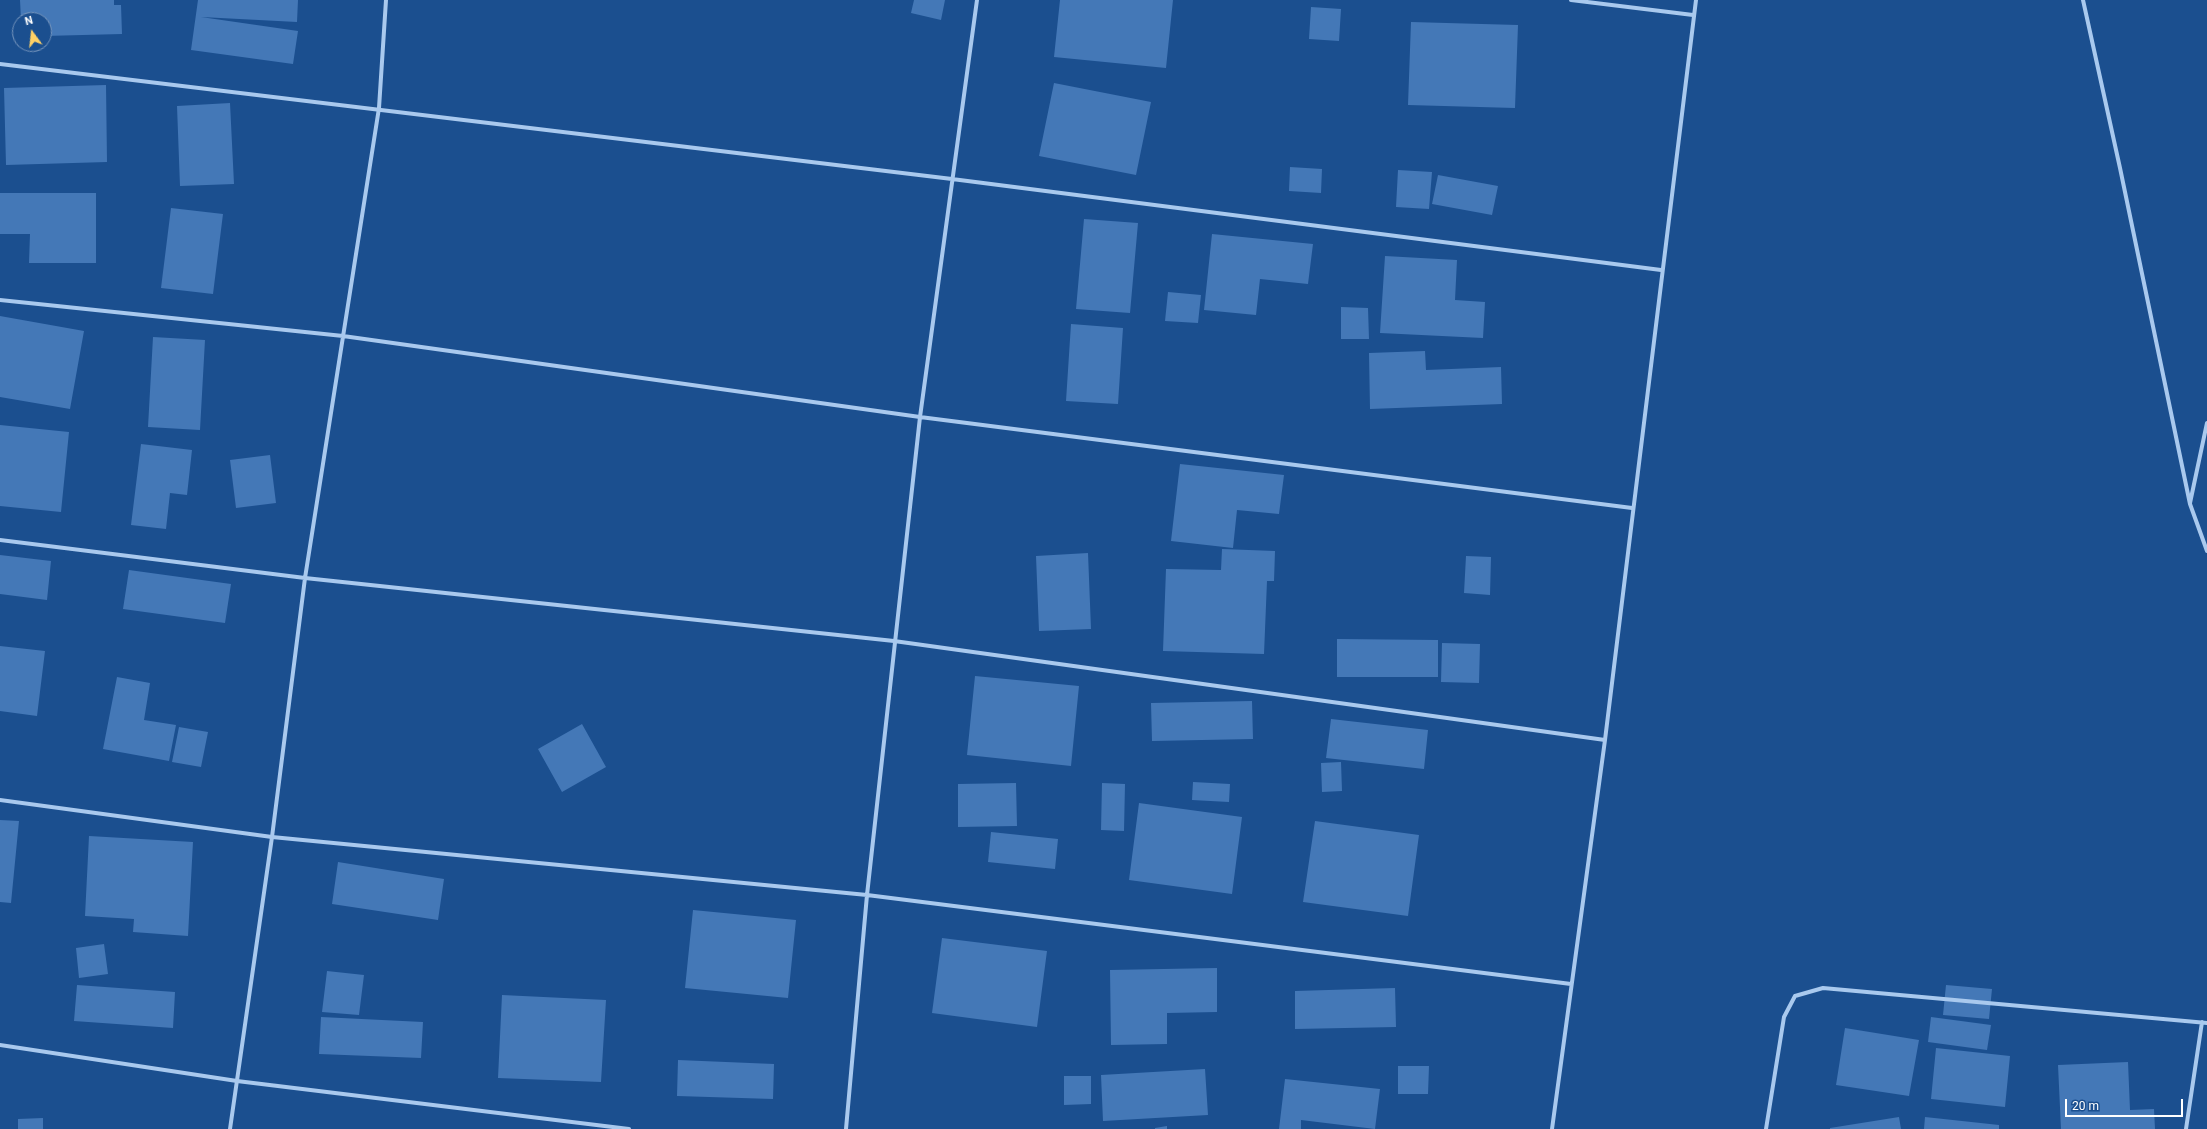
<!DOCTYPE html>
<html>
<head>
<meta charset="utf-8">
<style>
  body { margin:0 }
  #map { position:relative; width:2207px; height:1129px; overflow:hidden; background:#1b4f8f; font-family:Roboto,sans-serif }
  canvas { display:block }
  .north { position:absolute; left:12px; top:12px; width:40px; height:40px; box-sizing:border-box; background:#1b4f8f; border:1px solid #7695bc; border-radius:50%; rotate:345deg; font-size:11px; font-weight:700; line-height:16px; text-align:center; color:#fff }
  .north::after { content:''; display:block; margin:auto; width:14px; height:18px; background:#ffd166; clip-path:polygon(50% 0,100% 100%,50% 72%,0 100%) }
  .scale { position:absolute; left:2065px; top:1099px; width:118px; height:18px; box-sizing:border-box; border:2px solid #fff; border-top:0; padding-left:5px; font-size:12px; line-height:14px; white-space:nowrap; color:#fff; -webkit-text-stroke:3px #1b4f8f; paint-order:stroke }
</style>
</head>
<body>
<div id="map">
<canvas width="2207" height="1129"></canvas>
<div class="north">N</div>
<div class="scale">20 m</div>
</div>
<script>
const c = document.querySelector('canvas').getContext('2d');
c.lineJoin = 'round';
function fillPath(path, color) {
  c.fillStyle = color;
  c.fill(path, 'evenodd');
}
function stroke(path, color, width, dash) {
  c.strokeStyle = color;
  c.lineWidth = width;
  c.lineCap = dash ? 'butt' : 'round';
  c.setLineDash(dash || []);
  c.stroke(path);
}
const building = new Path2D(`
  M20 0H114V5H121L122 34 44 36V20H21Z
  M198 0H298L297 22 201 17 298 31 293 64 191 50Z
  M914 0H945L941 20 911 13Z
  M1060 0H1173L1166 68 1054 57Z
  M1311 7 1341 9 1339 41 1309 39Z
  M1411 22 1518 25 1515 108 1408 105Z
  M1054 83 1151 102 1136 175 1039 156Z
  M106 85 107 162 6 165 4 88Z
  M230 103 234 184 180 186 177 106Z
  M1290 167 1322 169 1321 193 1289 191Z
  M1398 170 1432 172 1429 209 1396 207Z
  M1438 175 1498 186 1492 215 1432 204Z
  M0 193H96V263H29L30 234H0Z
  M171 208 223 214 213 294 161 288Z
  M1084 219 1138 223 1130 313 1076 309Z
  M1212 234 1313 244 1308 284 1260 279 1256 315 1204 310Z
  M1385 256 1457 260 1455 300 1485 302 1483 338 1380 333Z
  M1168 292 1201 295 1198 323 1165 321Z
  M1341 307 1368 308 1369 339H1341Z
  M0 316 84 331 70 409 0 397Z
  M1071 324 1123 328 1118 404 1066 401Z
  M153 337 205 340 200 430 148 427Z
  M1425 351 1426 370 1501 367 1502 404 1370 409 1369 353Z
  M0 425 69 432 61 512 0 506Z
  M141 444 192 450 187 495 170 493 166 529 131 525Z
  M270 455 276 503 236 508 230 460Z
  M1180 464 1284 475 1279 514 1237 510 1233 548 1171 541Z
  M1222 549 1275 551 1274 581H1267L1264 654 1163 651 1166 569 1221 570Z
  M1088 553 1091 629 1039 631 1036 556Z
  M0 555 51 561 47 600 0 594Z
  M1466 556 1491 557 1490 595 1464 593Z
  M129 570 231 584 225 623 123 609Z
  M1337 639 1438 640V677H1337Z
  M1442 643 1480 644 1479 683 1441 682Z
  M0 646 45 651 37 716 0 711Z
  M975 676 1079 686 1071 766 967 755Z
  M117 677 150 683 144 720 176 725 169 761 103 749Z
  M1252 701 1253 739 1152 741 1151 703Z
  M1331 719 1428 730 1424 769 1326 758Z
  M582 724 606 767 562 792 538 749Z
  M179 727 208 732 201 767 172 762Z
  M1341 762 1342 791 1322 792 1321 763Z
  M1193 782 1230 784 1229 802 1192 800Z
  M1016 783 1017 826 958 827V784Z
  M1102 783 1125 784 1124 831 1101 830Z
  M1139 803 1242 817 1232 894 1129 880Z
  M0 820 19 821 11 903 0 902Z
  M1315 821 1419 835 1408 916 1303 902Z
  M991 832 1058 839 1055 869 988 862Z
  M89 836 193 842 188 936 133 932 134 919 85 916Z
  M338 862 444 879 438 920 332 904Z
  M693 910 796 920 788 998 685 988Z
  M942 938 1047 951 1037 1027 932 1013Z
  M104 944 108 974 79 978 76 948Z
  M1217 968V1012L1167 1013V1044L1111 1045 1110 970Z
  M327 971 364 975 359 1015 322 1012Z
  M77 985 175 992 173 1028 74 1021Z
  M1946 985 1992 989 1989 1019 1943 1015Z
  M1395 988 1396 1027 1295 1029V991Z
  M502 995 606 1000 601 1082 498 1078Z
  M321 1017 423 1022 421 1058 319 1054Z
  M1931 1017 1991 1025 1987 1050 1928 1042Z
  M1845 1028 1919 1040 1909 1096 1836 1085Z
  M1936 1048 2010 1056 2005 1107 1931 1099Z
  M678 1060 774 1064 773 1099 677 1096Z
  M2128 1062 2130 1110 2154 1109 2155 1129H2061L2058 1065Z
  M1398 1066H1429L1428 1094H1398Z
  M1205 1069 1208 1115 1103 1121 1101 1075Z
  M1064 1076H1091V1104L1064 1105Z
  M1285 1079 1380 1089 1375 1129 1301 1120V1129H1279Z
  M1899 1117 1901 1129H1830V1128Z
  M1925 1117 1999 1125V1129H1924Z
  M43 1118V1129H18V1119Z
  M1167 1126V1129H1155V1128Z`);
const street = new Path2D(`
  M1571 0 1693 15
  M2083 0 2120 168 2190 504 2207 551
  M0 64 952 179 1661 270
  M0 300 343 336 920 417 1632 508
  M2190 503 2207 423
  M0 540 305 578 894 641 1605 740
  M0 800 272 837 867 895 1571 984
  M0 1045 237 1081 629 1129
  M230 1129 272 837 305 578 379 108 386 0
  M846 1129 867 895 920 417 977 0
  M1552 1129 1605 740 1696 0
  M1766 1129 1784 1017 1795 996 1823 988 2207 1023
  M2186 1129 2202 1022`);
fillPath(building, '#4478b7');
stroke(street, '#a9c9ee', 4);
</script>
</body>
</html>
